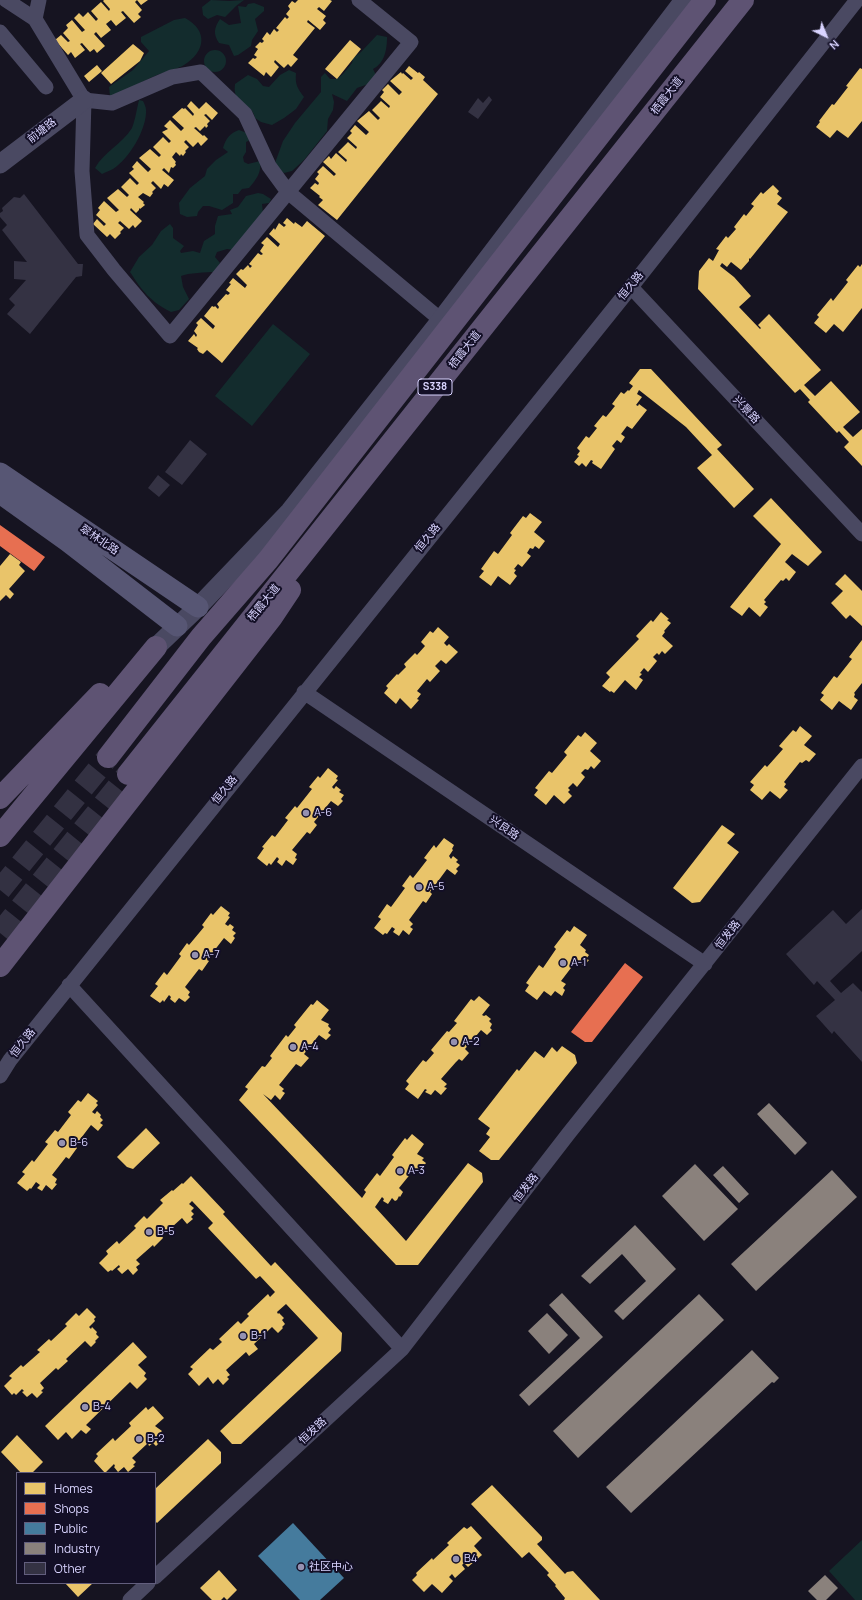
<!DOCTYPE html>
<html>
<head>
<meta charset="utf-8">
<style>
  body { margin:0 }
  #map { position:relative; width:862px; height:1600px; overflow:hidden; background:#161421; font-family:Manrope,sans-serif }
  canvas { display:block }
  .legend { position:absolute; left:16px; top:1472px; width:140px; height:112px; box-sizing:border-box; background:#130f26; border:1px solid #625e7d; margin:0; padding:5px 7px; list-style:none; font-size:12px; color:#d9d4ff }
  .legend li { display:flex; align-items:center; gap:8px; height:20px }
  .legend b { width:20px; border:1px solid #625e7d }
  .north { position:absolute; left:806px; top:16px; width:40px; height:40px; -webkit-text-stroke:3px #130f26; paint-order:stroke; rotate:137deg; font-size:11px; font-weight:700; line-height:16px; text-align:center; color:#d9d4ff }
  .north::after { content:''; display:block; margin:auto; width:14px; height:18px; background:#d9d4ff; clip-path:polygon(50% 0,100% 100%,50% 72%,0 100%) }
</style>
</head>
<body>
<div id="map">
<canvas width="862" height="1600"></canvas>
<ul class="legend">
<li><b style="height:11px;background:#e9c46a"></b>Homes</li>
<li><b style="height:11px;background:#e76f51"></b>Shops</li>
<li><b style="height:11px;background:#457b9d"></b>Public</li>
<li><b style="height:11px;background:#8a817c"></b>Industry</li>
<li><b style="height:11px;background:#343243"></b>Other</li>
</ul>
<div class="north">N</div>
</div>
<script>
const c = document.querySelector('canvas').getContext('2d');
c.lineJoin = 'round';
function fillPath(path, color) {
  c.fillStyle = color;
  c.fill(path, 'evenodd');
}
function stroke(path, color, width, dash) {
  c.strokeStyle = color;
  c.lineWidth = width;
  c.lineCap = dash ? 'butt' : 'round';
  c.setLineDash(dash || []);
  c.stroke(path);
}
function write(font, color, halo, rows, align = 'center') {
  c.font = font + ' Manrope,"Noto Sans SC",sans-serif';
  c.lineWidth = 4;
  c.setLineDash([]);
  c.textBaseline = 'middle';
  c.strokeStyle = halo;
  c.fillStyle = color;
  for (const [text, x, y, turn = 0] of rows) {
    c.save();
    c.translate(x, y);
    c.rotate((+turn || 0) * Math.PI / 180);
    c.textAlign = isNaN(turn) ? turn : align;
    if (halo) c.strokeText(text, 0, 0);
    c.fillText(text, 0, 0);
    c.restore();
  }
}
const green = new Path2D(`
  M211 0 229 1 244 0 236 6 225 17 217 15 208 19 203 15 202 7Z
  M254 3 264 7V11L255 19 258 31 252 40 251 46 238 55 234 56 229 45 219 43C213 34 214 28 220 19L229 25 241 23 238 6 246 7 248 4Z
  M185 18C209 31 205 52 184 65 176 70 166 71 157 75 142 81 128 90 114 98L110 96 109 87 133 70 149 51 141 42V37L174 20Z
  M377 35 387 37C387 49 385 63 373 69L376 75 371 83 357 88 347 101 332 94 334 102 333 110 328 119 327 131 304 160 292 171 284 173 276 168 275 163 283 141 295 123 321 92V77L325 73 330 79H337L343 74 352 63 353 58 361 52Z
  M204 61a11 11 0 1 1 22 0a11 11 0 1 1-22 0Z
  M289 70 296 73C295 84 297 88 304 97L296 109 284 118 272 125 261 122 255 118C252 101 232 108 235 84L248 75 257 79 263 86 269 87 280 75Z
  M139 100 143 101C144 103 146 107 146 110 147 129 129 159 113 169 110 171 105 172 102 174L95 168C104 152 122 144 132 128 135 121 137 108 139 100Z
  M239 130 247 133 250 140 246 142V152L243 157 244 162 248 164 260 161C262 172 256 180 249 188L242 189 238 194H233V203L222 210 209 206H203L198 212 197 216 187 217 180 214 179 203 190 188 205 176 207 169 216 160 228 152 223 148C226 138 230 133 239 130Z
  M258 193 263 194 271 199 269 203 262 204 263 213 234 250 227 249 217 252 215 257 220 263 215 272C207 272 188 273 181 276L183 287 189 299 179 310 171 312C150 301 143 292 130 272L139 257 152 245 161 231 170 224 173 228V238L184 246 180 251 181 253 193 251 200 253 204 241 215 234V226L218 216 232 214 230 210 238 207 246 196Z
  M273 324 310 354 252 426 215 396Z
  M862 1540V1600H855L829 1571Z`);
const homes = new Path2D(`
  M104 0H148L141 5 137 0 135 2 142 10 138 14 141 17 134 23 123 11 121 12 126 18 116 26 111 20 106 24 111 30 101 38 96 32 94 34 105 46 97 53 94 49 90 52 82 43 80 44 85 50 75 58 71 52 68 55 55 40 61 35 68 42 70 41 63 33 68 28 66 25 72 20 82 32 85 30 74 18 79 13 83 17 88 12 96 21 98 19 91 11 101 2 109 11 110 9 103 1Z
  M298 0H330L332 1 324 11 319 7 317 9 326 16 323 20 326 23 320 30 308 20 307 22 315 28 293 55 298 59 291 67 288 64 284 68 275 60 274 62 279 67 271 77 266 72 264 76 248 63 253 58 255 59 257 57 254 55 258 49 255 47 260 42 262 43 264 41 262 39 267 32 270 35 274 29 277 32 279 30 276 28 285 17 287 19 289 17 286 14 290 9 288 6 292 1 295 3Z
  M350 40 361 49 337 79 325 69Z
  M133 44 144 53 140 61 111 84 101 73Z
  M97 65 102 71 89 82 84 76Z
  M409 66 418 73 419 72 425 77 423 80 438 94 337 220 318 205 323 200 319 197 320 196 310 188 315 183 318 185 319 183 315 179 319 174 317 172 323 166 334 176 336 174 323 162 329 156 331 159 336 153 346 162 347 160 338 152 348 142 356 149 357 147 347 138 352 133 350 131 355 125 366 135 369 132 357 121 369 111 378 120 380 118 372 110 381 101 389 108 390 106 380 97 384 92 382 90 388 84 399 95 402 92 390 81 401 72 402 74 403 73 411 80 413 78 405 71Z
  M860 68 862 69V121L848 138 837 130 830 138 816 127 820 122 819 121 832 104 834 105 848 87 846 86Z
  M191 101 199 109 206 102 218 113 212 120 206 114 204 115 210 121 207 124 208 126 206 128 205 126 200 131 196 127 194 128 203 136 204 135 208 139 201 146 198 142 193 147 186 140 184 142 189 147 185 151 186 152 183 156 181 154 180 156 176 152 172 157 176 162 175 163 176 165 173 168 171 167 169 173 164 168 162 170 174 180 168 187 164 184 161 189 153 181 151 183 156 188 152 192 153 193 150 197 143 193 138 197 144 202 143 203 145 205 140 209 139 208V210L136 213 131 208 130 210 142 221 135 228 133 225 129 229 120 221 118 223 124 228 120 232 121 233 115 239 110 234 107 237 93 224 97 219 104 226 106 224 96 215 100 210 98 208 104 201 116 212 119 210 107 198 118 189 127 197 129 195 121 187 130 178 137 185 139 183 129 173 134 169 132 167 137 161 148 172 151 169 139 158 150 149 159 157 161 155 153 147 163 137 169 143 171 141 162 132 168 129 164 126 170 120 181 131 184 128 172 117 182 108 184 109 185 108 193 116 194 114 187 106Z
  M773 185 779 191 777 194 782 198 777 204 788 212 750 259 749 258V261L741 270 731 262 727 267 722 263 720 266 734 277 751 296 739 307 760 329 761 328 758 325 769 314 821 370 804 385 815 396 831 381 860 412 843 427 853 437 862 429V466L844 447 849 442 839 431 837 433 808 402 810 400 800 389 795 393 698 289 699 271 709 258 713 261 719 250 716 249 726 236 728 238 736 229 734 227 744 214 746 216 754 206 751 204 761 192 763 194Z
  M287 218 294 224 295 222 302 227 307 221 325 236 222 363 207 350 203 354 199 352 197 349 198 348 188 341 194 334 196 337 197 335 194 331 198 325 196 323 201 318 213 329 215 326 204 316 212 306 214 307 215 306 218 309 219 307 217 304 226 294 228 295 230 293 226 290 231 284 229 283 233 278 245 288 247 285 236 274 241 269 243 270 248 265 250 268 252 266 249 264 253 259 258 253 261 255 263 254 260 251 264 245 261 243 267 237 278 247 280 244 269 234 274 228 275 230 279 223 284 227 286 225 283 223Z
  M862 264V308L843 332 834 324 826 333 814 323 819 317 817 315 831 298 833 301 848 282 846 280 858 265 860 267Z
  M640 369H651L722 445 717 449 754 489 734 508 697 468 712 455 686 427 639 390 637 394 642 397 636 405 638 406 639 404 647 410 632 429 627 426 621 434 625 437 621 443 617 440 612 446 615 449 601 469 592 463 593 461 591 460 586 467 582 463 579 466 574 462 579 456 577 455 580 451 577 448 586 436 589 438 597 428 594 426 603 415 606 417 615 406 612 404 621 392 624 394 628 390 629 391 633 386 629 383Z
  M771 498 822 552 808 566 792 554 785 562 796 572 789 581 786 578 783 581 781 580 764 600 766 602 764 604 768 607 760 617 749 607 742 616 730 607 781 544 753 516Z
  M530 513 542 522 534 532 545 541 539 549 535 546 533 549 530 548 527 553 531 556 522 567 518 564 514 569 516 570 514 573 517 576 510 585 498 576 491 586 479 577 484 571 481 569 494 551 498 554 512 535 510 533 523 516 526 518Z
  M10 554 21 562 19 565 25 571 9 589 14 594 10 599 6 595 0 601V566Z
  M845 574 862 591V626L850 615 846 619 831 603 843 591 835 584Z
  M661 612 669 619 667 620 671 623 664 631 665 632 662 636 673 646 665 654 662 651 659 655 657 653 653 657 657 661 648 672 644 668 640 673 642 674 639 677 643 680 636 690 625 680 614 693 611 691 610 692 602 686 610 677 606 673 639 639 636 636 651 620 653 622Z
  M438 627 449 637 444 643 447 646 449 644 458 652 446 664 441 660 435 666 440 671 430 682 427 679 417 691 421 694 417 699 419 700 411 709 400 698 396 704 384 693 388 688 386 686 397 674 398 675 406 667 404 664 415 653 417 655 425 646 421 642 430 631 433 633Z
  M862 640V683L854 693 855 694 854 697 858 700 851 710 839 701 832 710 820 700 824 695 821 693 834 676 837 678 852 659 849 657Z
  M800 726 812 736 804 745 816 754 809 762 806 760 802 763 800 762 784 782 786 784 784 787 788 790 780 799 770 791 762 800 750 790 754 785 750 782 765 765 767 767 783 749 779 746 793 730 796 732Z
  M585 732 597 743 590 751 601 761 594 769 591 766 588 770 585 769 581 773 585 777 577 787 573 783 568 788 570 790 568 792 572 796 564 804 554 795 546 805 534 795 538 790 535 788 549 771 552 773 567 755 564 752 578 735 581 737Z
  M328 768 338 776 336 779 338 780 332 787 334 789 336 786 341 790 339 792 344 795 341 799 343 801 338 806 331 801 314 822 317 825 310 834 307 832 292 850 297 854 295 858 297 859 293 865 286 860 282 866 277 862 279 859 277 857 271 865 269 863 267 866 257 858 264 848 262 847 272 835 275 837 288 820 285 818 295 806 297 808 312 789 309 787 318 776 320 778Z
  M722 825 735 834 727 843 739 852 700 902 692 903 673 888Z
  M444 838 454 845 452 849 453 850 449 856 451 859 453 856 458 860 456 862 460 865 456 869 458 871 455 875 447 869 430 892 432 894 426 903 423 901 409 920 413 924 410 927 413 929 409 935 403 930 399 936 393 932 395 929 392 927 387 934 385 933 383 935 374 928 381 919 378 917 387 904 391 907 405 888 402 886 410 875 413 878 427 860 424 858 434 845 436 848Z
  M221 906 230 913 228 916 230 917 225 924 228 926 230 924 234 927 232 930 236 933 233 936 235 938 231 944 224 938 207 960 209 961 202 971 199 969 185 987 190 992 188 995 190 997 185 1002 179 998 175 1003 170 999 171 997 169 995 164 1002 163 1000 160 1003 150 996 158 986 155 984 164 972 167 975 181 956 179 954 187 943 189 945 204 927 202 925 211 913 213 915Z
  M574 926 587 935 580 945 586 950 585 952 589 955 586 959 589 960 584 966 579 962 576 966 574 964 561 981 566 984 563 988 565 990 562 996 555 991 551 996 544 991 537 1000 525 991 529 985 526 983 539 965 543 968 556 949 554 947 567 930 570 932Z
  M479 996 490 1005 482 1015 484 1016 486 1015 491 1019 489 1021 492 1024 490 1028 492 1030 487 1035 481 1030 465 1049 469 1053 462 1061 459 1059 456 1062 441 1079 447 1084 444 1087 447 1088 441 1095 435 1090 431 1095 425 1092 427 1090 425 1089 418 1099 405 1089 409 1084 406 1081 423 1060 426 1062 434 1053 431 1050 447 1031 449 1032 457 1023 454 1021 471 999 474 1001Z
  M317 1000 329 1010 321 1020 329 1024 328 1026 331 1029 328 1033 331 1035 326 1040 319 1035 304 1054 309 1058 301 1067 296 1064 279 1085 284 1089 282 1091 285 1093 280 1100 275 1095 271 1100 263 1094 362 1198 366 1192 364 1190 377 1173 380 1176 394 1157 392 1155 405 1138 407 1140 412 1134 424 1144 417 1154 424 1158 422 1160 426 1163 423 1167 425 1169 421 1174 417 1170 414 1173 412 1172 399 1188 403 1192 400 1197 399 1196 397 1200 395 1201 392 1198 388 1204 383 1201 384 1199 382 1197 375 1207 406 1241 468 1163 482 1173 483 1182 418 1265H396L239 1100 248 1089 245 1087 262 1066 265 1067 272 1058 270 1056 286 1035 288 1037 296 1027 294 1025 311 1004 313 1005Z
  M562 1046 575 1055 577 1063 499 1160H491L479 1151 490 1137 486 1134 490 1128 478 1119 517 1069 519 1071 535 1051 544 1058 552 1047 557 1052Z
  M88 1093 98 1101 96 1103 98 1105 92 1112 95 1114 97 1111 101 1115 100 1117 103 1120 100 1123 103 1125 98 1131 91 1125 75 1146 77 1148 69 1159 66 1157 52 1175 57 1179 55 1183 57 1184 52 1190 46 1185 42 1191 37 1188 40 1185 36 1182 31 1189 30 1188 27 1191 17 1183 25 1174 22 1172 32 1160 34 1162 48 1144 45 1142 55 1130 58 1132 71 1115 68 1112 78 1100 81 1102Z
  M146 1128 160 1143 133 1169 127 1167 117 1157Z
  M191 1176 225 1212 223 1214 271 1266 275 1262 342 1333 341 1351 241 1444H232L220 1431 318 1338 286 1304 277 1312 278 1314 279 1313 284 1318 282 1320 285 1324 282 1327 283 1328 278 1333 272 1327 254 1344 258 1349 249 1356 246 1352 226 1370 230 1375 227 1377 229 1379 223 1385 218 1379 213 1384 208 1377 199 1386 188 1374 193 1369 190 1367 210 1348 213 1350 222 1342 219 1339 238 1321 241 1324 249 1316 247 1314 268 1294 270 1297 275 1292 260 1276 256 1279 208 1228 213 1223 192 1201 189 1204 194 1208 191 1211 194 1214 191 1217 193 1219 187 1224 182 1218 162 1236 163 1238 154 1247 153 1245 136 1260 140 1264 136 1267 138 1270 133 1275 128 1269 122 1274 117 1269 120 1267 119 1265 112 1271 111 1270 108 1272 99 1263 108 1254 106 1251 117 1241 119 1244 136 1228 134 1226 144 1216 147 1219 163 1203 160 1200 172 1190 173 1191 182 1183 183 1184Z
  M87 1308 96 1317 94 1319 95 1321 89 1327 91 1329 92 1327 97 1332 96 1334 99 1337 95 1341 96 1342 91 1347 85 1341 66 1359 68 1361 58 1370 56 1368 40 1383 44 1388 41 1391 43 1392 37 1398 32 1393 27 1397 22 1392 24 1391 22 1389 16 1395 14 1393 12 1395 4 1386 12 1378 9 1376 21 1365 23 1367 40 1352 37 1350 49 1339 51 1341 67 1326 65 1324 76 1313 79 1316Z
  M133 1342 147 1357 138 1365 146 1373 144 1376 147 1379 137 1389 130 1382 86 1425 91 1429 86 1434 81 1430 72 1439 66 1432 58 1440 45 1426Z
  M153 1406 164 1418 155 1426 162 1431 160 1433 163 1437 160 1440 161 1441 156 1446 153 1443 149 1446 148 1443 132 1458 136 1462 133 1465 135 1466 128 1472 124 1467 118 1472 114 1467 115 1466 114 1464 105 1473 94 1461 98 1456 96 1454 113 1438 115 1441 131 1426 129 1423 146 1407 148 1410Z
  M17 1435 43 1462 32 1473H21L1 1452Z
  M208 1439 221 1452V1463L157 1523 155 1521V1489Z
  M492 1485 542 1537V1540L537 1544 565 1574 567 1572 573 1571 600 1600H564L565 1598 555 1586 556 1585 547 1575 549 1573 529 1552 522 1558 471 1504Z
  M471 1526 482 1538 474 1546 482 1555 468 1567 464 1563 462 1565 465 1569 455 1578 452 1574 449 1577 453 1581 442 1593 432 1584 424 1592 412 1580 417 1575 416 1573 432 1558 433 1560 449 1545 447 1543 464 1527 467 1529Z
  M219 1570 237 1590 227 1600 224 1597 221 1600H212L200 1588Z
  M65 1583H93L78 1597Z`);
const shops = new Path2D(`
  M0 525 45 557 34 571 0 546Z
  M625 963 643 977 592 1042H585L571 1032Z`);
const public = new Path2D(`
  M293 1523 344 1578 320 1600H300L258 1556Z`);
const industry = new Path2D(`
  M769 1103 807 1143 795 1155 757 1114Z
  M695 1164 738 1209 704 1241 662 1196Z
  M723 1166 749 1194 739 1203 713 1175Z
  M832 1170 857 1197 756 1291 731 1264Z
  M635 1225 676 1269 623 1320 614 1311 646 1281 622 1254 590 1284 581 1276Z
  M562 1293 603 1337 529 1406 519 1395 580 1338 549 1305Z
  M699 1294 724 1320 578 1458 553 1431Z
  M547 1313 568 1335 549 1354 528 1331Z
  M752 1350 779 1378 774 1383 772 1382 631 1513 606 1487Z
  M825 1575 838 1588 826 1600H817L808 1591Z`);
const building = new Path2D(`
  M489 96 492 100 478 119 468 112 478 98 483 103Z
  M24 194 78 264H83L82 276 76 277 30 334 7 314 15 305 9 299 26 280 14 279V261L27 262 2 230 7 225 0 217V213L3 211 2 208 14 197 20 198Z
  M190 440 207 454 182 485 165 472Z
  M158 475 170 485 159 497 148 488Z
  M862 909V951L830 981 841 993 853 983 862 992V1062L834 1031 832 1034 816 1016 835 1000 817 981 814 985 786 954 833 910 846 924Z`);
const primaryTunnel = new Path2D(`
  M0 890 108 757
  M0 933 128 774`);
const minor = new Path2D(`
  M6 0 35 19 84 100 82 171 87 235 114 270 170 336 411 42 359 0
  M35 19 39 0
  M0 32 46 87
  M84 100 112 103 172 77 201 72 245 114 269 166 288 192 441 320
  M631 287 862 534
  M304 692 705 964
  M69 985 402 1349
  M0 1076 10 1060 631 287 857 0
  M155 1577 402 1349 569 1133 862 766
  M130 1600 148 1583`);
const tertiary = new Path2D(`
  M0 164 84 100
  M156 647 198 607 290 511 441 320 684 0`);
const secondary = new Path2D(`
  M0 473 198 607
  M0 493 67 541 177 626`);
const primary = new Path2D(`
  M108 757 201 637 268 560 705 0
  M128 774 743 0
  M0 798 100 694
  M0 836 156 647
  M0 966 272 617 290 590`);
const markers = [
  [306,813,4,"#9591b1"],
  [419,887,4,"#9591b1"],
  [195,955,4,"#9591b1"],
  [563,963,4,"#9591b1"],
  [454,1042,4,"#9591b1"],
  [293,1047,4,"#9591b1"],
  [62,1143,4,"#9591b1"],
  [400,1171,4,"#9591b1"],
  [149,1232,4,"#9591b1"],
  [243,1336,4,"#9591b1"],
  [85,1407,4,"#9591b1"],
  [139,1439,4,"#9591b1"],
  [456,1559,4,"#9591b1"],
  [301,1567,4,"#9591b1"]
];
const shields = [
  [435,387,34]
];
const shieldNames = [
  ["S338",435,387]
];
const streetNames = [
  ["栖霞大道",667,96,-52],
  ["前塘路",42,131,-38],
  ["恒久路",631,286,-51],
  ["栖霞大道",465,350,-52],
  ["兴景路",746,410,47],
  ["恒久路",428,538,-51],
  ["翠林北路",99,540,34],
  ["栖霞大道",264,603,-51],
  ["恒久路",225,790,-51],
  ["兴良路",504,828,34],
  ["恒发路",728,935,-52],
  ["恒久路",23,1043,-52],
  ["恒发路",526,1188,-52],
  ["恒发路",313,1431,-43]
];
const poiNames = [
  ["A-6",314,813],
  ["A-5",427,887],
  ["A-7",203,955],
  ["A-1",571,963],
  ["A-2",462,1042],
  ["A-4",301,1047],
  ["B-6",70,1143],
  ["A-3",408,1171],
  ["B-5",157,1232],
  ["B-1",251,1336],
  ["B-4",93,1407],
  ["B-2",147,1439],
  ["B4",464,1559],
  ["社区中心",309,1567]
];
fillPath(green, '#132c2d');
fillPath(homes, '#e9c46a');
fillPath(shops, '#e76f51');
fillPath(public, '#457b9d');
fillPath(industry, '#8a817c');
fillPath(building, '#343243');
stroke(primaryTunnel, '#333142', 22, [22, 11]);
stroke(minor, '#4a4962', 15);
stroke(tertiary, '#4a4962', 19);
stroke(secondary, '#575674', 21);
stroke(primary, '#5e5373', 22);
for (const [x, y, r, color] of markers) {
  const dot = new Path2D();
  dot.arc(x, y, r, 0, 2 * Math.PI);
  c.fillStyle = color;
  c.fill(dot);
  stroke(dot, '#130f26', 1.5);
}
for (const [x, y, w] of shields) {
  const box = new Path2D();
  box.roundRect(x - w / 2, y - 8, w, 16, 3);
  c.fillStyle = '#130f26';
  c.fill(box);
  stroke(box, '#d9d4ff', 1);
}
write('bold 10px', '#d9d4ff', null, shieldNames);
write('11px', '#d9d4ff', '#130f26', streetNames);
write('11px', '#d9d4ff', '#130f26', poiNames, 'left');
</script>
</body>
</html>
